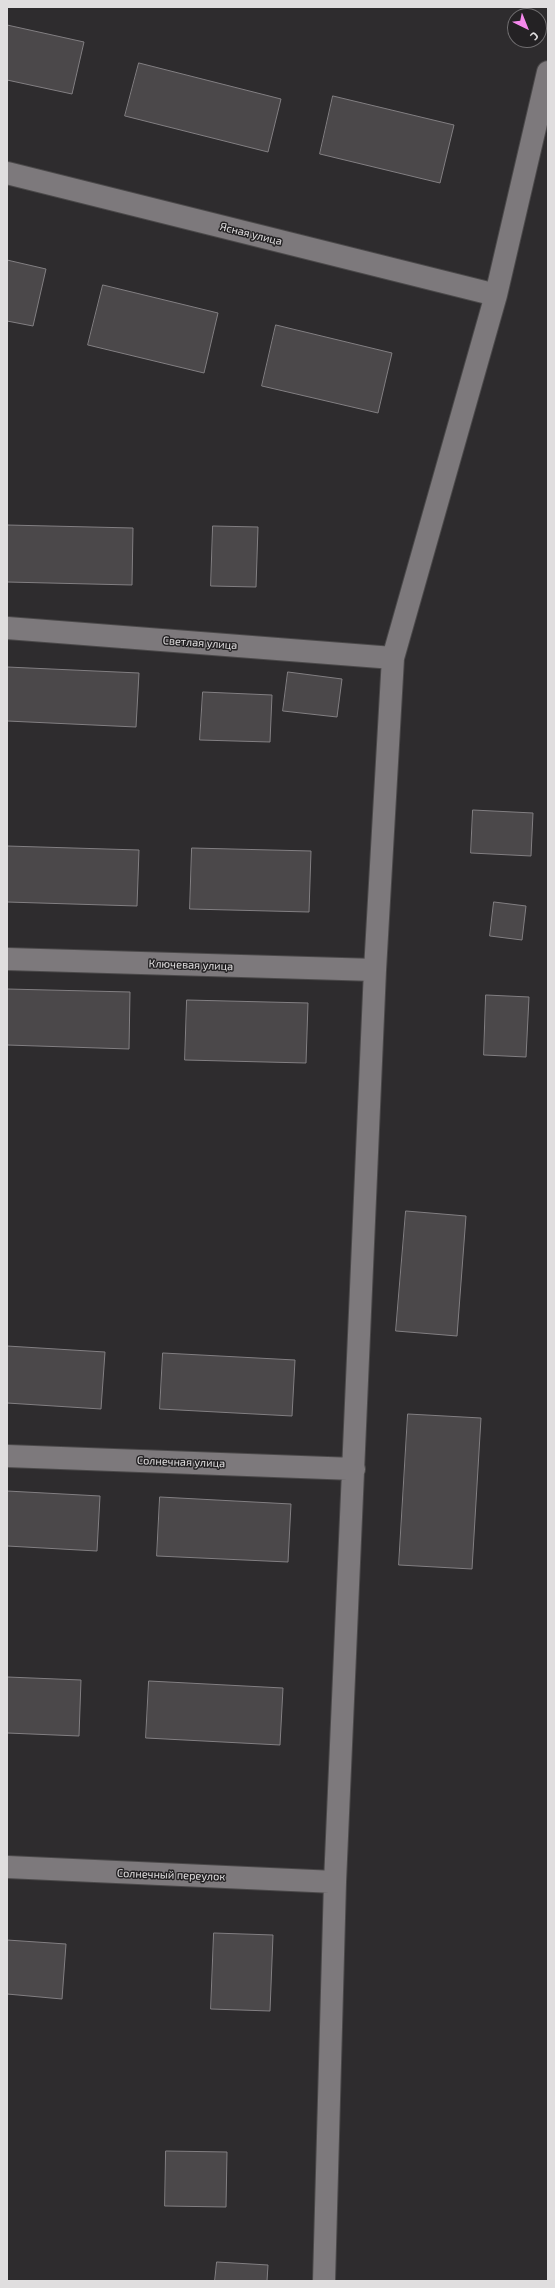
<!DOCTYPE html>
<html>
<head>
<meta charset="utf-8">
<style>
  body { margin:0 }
  #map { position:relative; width:555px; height:2288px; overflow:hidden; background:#2e2c2e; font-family:"Exo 2",sans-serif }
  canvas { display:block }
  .frame { position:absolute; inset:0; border:8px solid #e0dedf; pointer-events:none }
  .north { position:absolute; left:507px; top:8px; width:40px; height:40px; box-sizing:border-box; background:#242224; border:1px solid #6f6d6f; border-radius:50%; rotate:137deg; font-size:11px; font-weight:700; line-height:16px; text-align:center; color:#e0dedf }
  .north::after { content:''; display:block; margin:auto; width:14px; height:18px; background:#f689ed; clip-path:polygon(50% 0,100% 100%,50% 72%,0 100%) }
</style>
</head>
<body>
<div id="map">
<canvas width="555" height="2288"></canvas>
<div class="frame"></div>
<div class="north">С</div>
</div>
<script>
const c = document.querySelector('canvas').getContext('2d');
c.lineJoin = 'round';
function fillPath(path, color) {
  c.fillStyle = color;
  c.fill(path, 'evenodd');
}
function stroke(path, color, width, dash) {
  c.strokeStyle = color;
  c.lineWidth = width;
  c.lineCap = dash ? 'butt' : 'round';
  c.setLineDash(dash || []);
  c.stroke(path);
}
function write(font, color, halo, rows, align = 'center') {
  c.font = font + ' "Exo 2",sans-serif';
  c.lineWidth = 3;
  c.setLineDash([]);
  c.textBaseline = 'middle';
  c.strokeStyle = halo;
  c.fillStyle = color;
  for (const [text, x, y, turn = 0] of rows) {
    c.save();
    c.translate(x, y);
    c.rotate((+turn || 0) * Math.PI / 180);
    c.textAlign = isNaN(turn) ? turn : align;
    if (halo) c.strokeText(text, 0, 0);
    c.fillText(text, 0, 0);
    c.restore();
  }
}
const building = new Path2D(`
  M7 25 84 42 72 94 7 80Z
  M139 63 281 99 268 152 125 116Z
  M333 96 454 125 440 183 320 154Z
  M7 260 46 269 33 326 7 321Z
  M103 285 218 313 204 373 88 345Z
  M276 325 392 353 378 413 262 386Z
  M7 525 133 528 132 585 7 582Z
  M213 526 258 527 256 587 211 586Z
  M7 667 139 673 136 727 7 721Z
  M288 672 342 679 337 717 283 711Z
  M203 692 272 695 270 742 200 740Z
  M473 810 533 813 531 856 471 853Z
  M7 846 139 850 137 906 7 902Z
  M192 848 311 851 309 912 190 909Z
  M494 902 526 906 522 940 490 936Z
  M7 989 130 992 129 1049 7 1045Z
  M486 995 529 997 526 1057 484 1055Z
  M187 1000 308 1003 306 1063 185 1060Z
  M406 1211 466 1216 457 1336 396 1331Z
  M7 1346 105 1352 101 1409 7 1403Z
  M163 1353 295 1360 292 1416 160 1409Z
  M408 1414 481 1418 472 1569 399 1565Z
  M7 1491 100 1496 97 1551 7 1546Z
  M160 1497 291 1504 288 1562 157 1556Z
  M7 1677 81 1680 79 1736 7 1733Z
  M149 1681 283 1688 280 1745 146 1738Z
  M214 1933 273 1935 270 2011 211 2009Z
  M7 1940 66 1944 62 1999 7 1994Z
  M166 2151 227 2152 226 2207 165 2206Z
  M217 2262 268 2265 267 2281H215Z`);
const minor = new Path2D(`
  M7 173 496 295
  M7 628 393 658
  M7 959 375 970
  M7 1456 354 1469
  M7 1867 335 1882
  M324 2281 335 1882 375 970 393 658 496 295 548 72`);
const streetNames = [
  ["Ясная улица",251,234,14],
  ["Светлая улица",200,643,4],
  ["Ключевая улица",191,965,2],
  ["Солнечная улица",181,1462,2],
  ["Солнечный переулок",171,1875,2]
];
fillPath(building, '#4b484a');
stroke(building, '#827f82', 1);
stroke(minor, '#4b494a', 24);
stroke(minor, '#7d797c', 22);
write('11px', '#e0dedf', '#242224', streetNames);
</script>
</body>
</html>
